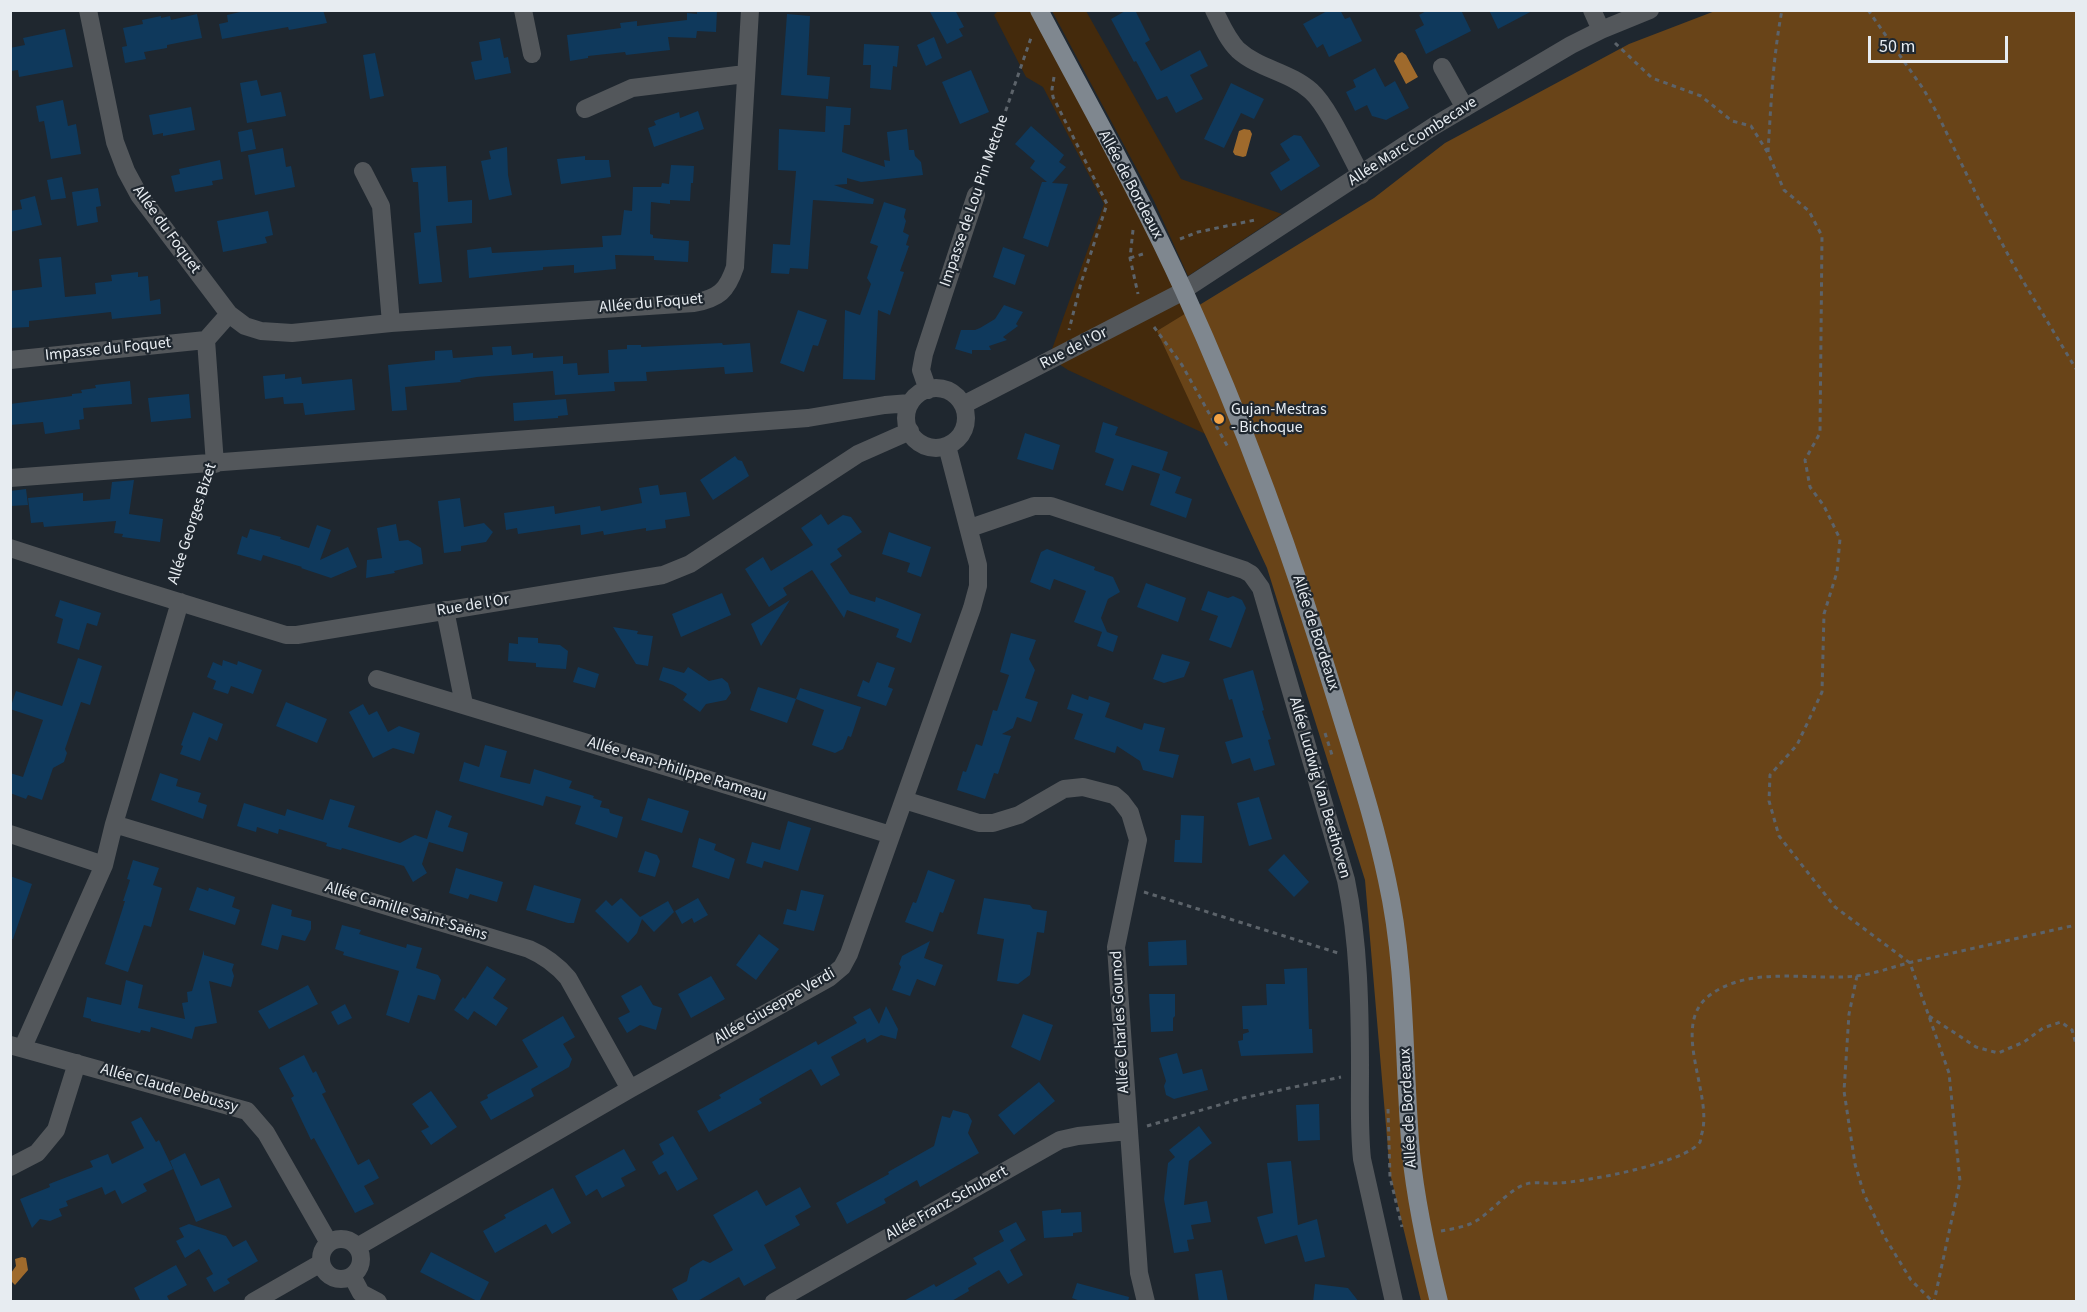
<!DOCTYPE html>
<html>
<head>
<meta charset="utf-8">
<style>
  body { margin:0 }
  #map { position:relative; width:2087px; height:1312px; overflow:hidden; background:#1f272f; font-family:"Source Sans 3",sans-serif }
  canvas { display:block }
  .frame { position:absolute; inset:0; border:12px solid #e7ecf1; pointer-events:none }
  .scale { position:absolute; left:1868px; top:36px; width:140px; height:27px; box-sizing:border-box; border:3px solid #e7ecf1; border-top:0; padding-left:8px; font-size:18px; line-height:21px; white-space:nowrap; color:#e7ecf1; -webkit-text-stroke:4px #1f272f; paint-order:stroke }
</style>
</head>
<body>
<div id="map">
<canvas width="2087" height="1312"></canvas>
<div class="frame"></div>
<div class="scale">50 m</div>
</div>
<script>
const c = document.querySelector('canvas').getContext('2d');
c.lineJoin = 'round';
function fillPath(path, color) {
  c.fillStyle = color;
  c.fill(path, 'evenodd');
}
function stroke(path, color, width, dash) {
  c.strokeStyle = color;
  c.lineWidth = width;
  c.lineCap = dash ? 'butt' : 'round';
  c.setLineDash(dash || []);
  c.stroke(path);
}
function write(font, color, halo, rows, align = 'center') {
  c.font = font + ' "Source Sans 3",sans-serif';
  c.lineWidth = 4.5;
  c.setLineDash([]);
  c.textBaseline = 'middle';
  c.strokeStyle = halo;
  c.fillStyle = color;
  for (const [text, x, y, turn = 0] of rows) {
    c.save();
    c.translate(x, y);
    c.rotate((+turn || 0) * Math.PI / 180);
    c.textAlign = isNaN(turn) ? turn : align;
    if (halo) c.strokeText(text, 0, 0);
    c.fillText(text, 0, 0);
    c.restore();
  }
}
const green = new Path2D(`
  M998 11H1039L1184 291 1214 438 1068 370 1053 360 1051 352 1104 204 1043 87 1026 77 994 15Z
  M1052 11H1086L1181 179 1282 214 1188 276 1154 201Z`);
const forest = new Path2D(`
  M1715 11H2076V1301H1421L1390 1173 1365 880 1267 568 1157 331 1374 198 1445 143 1629 44Z`);
const water = new Path2D(`
  M1402 52 1406 55 1418 77 1406 84 1394 61 1398 54Z
  M1244 129 1250 130 1252 134 1246 156 1243 157 1235 155 1233 152 1239 131Z
  M22 1257 26 1258 28 1270 15 1285 11 1281V1273L16 1266 15 1259Z`);
const building = new Path2D(`
  M249 10H323L327 23 289 30 288 27 222 39 219 24 228 22 227 15Z
  M697 10H717L716 32 697 31 696 38 668 37 670 50 626 55 625 52 588 56V58L570 61 567 35 621 28 620 23 637 21V26L687 20V13L697 14Z
  M929 10H955L964 27 959 29 963 36 947 44Z
  M1127 10H1135L1150 40 1145 43 1161 71 1200 50 1208 66 1190 75 1203 99 1176 113 1167 96 1157 100 1136 61 1134 62 1111 19Z
  M1329 10H1340L1345 19 1350 17 1362 41 1329 57 1323 44 1317 48 1303 24Z
  M1428 10H1461L1471 31 1426 54 1415 30 1424 25 1419 15Z
  M1489 10H1534L1498 29Z
  M197 14 202 38 167 45V48L144 52 146 59 125 63 122 47 127 46 123 28 143 24 142 20 161 16V18L170 16 171 20Z
  M787 14 810 16 807 75 830 77 828 99 781 95Z
  M65 29 73 67 19 77 18 70 10 71V48L25 45 23 38Z
  M934 37 942 58 926 66 917 45Z
  M500 38 504 58 508 57 511 73 475 80 471 62 482 60 479 42Z
  M864 44 899 46 897 67 893 66 891 90 870 88 871 65H863Z
  M375 53 384 96 370 99 363 55Z
  M1375 68 1385 87 1395 81 1409 108 1386 120 1372 116 1367 105 1355 111 1346 92 1356 87 1353 80Z
  M971 70 989 112 960 124 942 82Z
  M257 80 261 96 281 92 286 116 247 123 240 83Z
  M1231 83 1264 99 1254 119 1241 113 1224 148 1204 139Z
  M63 100 68 126 76 124 81 154 51 159 44 121 39 122 36 106Z
  M826 106 851 108 850 125H844L842 152 885 167 884 160 890 161 887 132 907 129 909 150H914L915 156 921 162 923 175 861 182 847 178V184L834 185 874 199 873 204 813 200 808 269 790 268 789 274 771 273 773 244 790 245 796 171 778 170 779 129 825 132Z
  M191 107 195 130 163 136V133L153 135 149 115Z
  M698 111 704 129 654 147 648 128 656 125 654 121 679 112 680 118Z
  M1031 126 1064 155 1059 162 1066 167 1052 183 1068 184 1048 247 1023 238 1042 182H1047L1030 168 1035 161 1015 144Z
  M252 129 256 149 241 152 238 132Z
  M1294 135 1301 136 1320 166 1281 191 1270 173 1290 160 1280 144Z
  M507 147 508 175 512 195 489 200 481 161 491 159 489 151Z
  M283 148 286 167 291 166 295 187 255 195 248 155Z
  M585 156V160H609L611 177 561 184 557 159Z
  M220 160 223 179 212 181 213 185 175 192 171 176 180 174 179 169Z
  M671 165 694 166 693 183H691L690 201 670 200V204L651 202 650 234 653 235V238L689 241 688 262 654 260V256L615 255 616 269 574 273V265L543 267V270L469 278 467 250 491 247 492 253 603 247 602 236 621 235 624 210 632 211 633 187H661L662 183 669 184Z
  M446 166 448 202 472 200V223L436 226 442 282 419 284 414 233 421 232 418 182H413L411 168Z
  M62 177 66 198 51 200 47 180Z
  M98 188 101 206 96 207 98 222 77 226 72 192Z
  M35 196 42 225 10 232V211L22 209 20 200Z
  M884 202 906 209 904 217 906 221 903 232 909 235 906 245 909 246 900 271 904 272 890 315 878 310 875 380 843 379 845 310 860 315 871 284 867 278 878 246 870 243Z
  M268 211 273 235 265 237 267 243 223 252 217 221Z
  M1003 247 1025 255 1015 285 993 277Z
  M61 257 65 297 96 294 95 283 112 281 111 275 138 272V277L148 276 150 301 160 299 161 314 112 319 111 312 29 321V327L10 328V291L42 287 39 259Z
  M1004 305 1023 312 1016 324 1018 326 1003 337 1007 340 989 346 991 350H972V354L955 349 961 330H975L980 328 995 319Z
  M798 310 827 320 818 346 813 345 804 372 780 363Z
  M722 343 723 345 750 343 753 372 725 374 724 367 646 372 647 381 614 382 615 391 555 395 553 371 477 377 460 380 461 382 405 387 407 410 392 411 388 365 435 360V351L452 350 453 358 493 355 492 347 511 346 512 355 533 353V358L563 356V364L577 363 578 375 609 373 608 350 627 349V345H641V347Z
  M285 374V379L301 377 302 384 352 379 355 410 305 415 303 403 284 404 283 397 265 399 263 376Z
  M130 381 132 404 83 408 84 419 79 420 80 429 45 434 43 422 10 425V404L72 396V394L82 393 81 390 96 388 95 385Z
  M189 394 191 418 151 422 148 398Z
  M566 399 568 415 558 416V418L514 421 513 403Z
  M1103 422 1118 427 1115 435 1168 452 1162 470 1181 477 1175 493 1192 499 1186 518 1150 505 1160 474 1132 465 1123 491 1105 485 1114 459 1095 452Z
  M1025 433 1060 445 1053 470 1017 459Z
  M735 456 738 460 742 461 749 476 713 500 700 480Z
  M134 480 129 514 163 519 160 542 122 537 123 534 114 533 116 521 44 527 43 522 31 523 28 498 83 493V501L110 499 112 482Z
  M658 485 660 495 686 492 690 516 665 520 666 528 646 531V528L604 535 603 531 581 535 580 525 518 534 517 528 506 530 504 513 554 506 555 514 600 506 601 511 642 503 639 488Z
  M26 489 28 505 10 506V491Z
  M460 498 464 527 484 523 493 532 486 542 461 546V551L444 553 438 501Z
  M821 514 828 525 843 515 851 517 862 532 837 549 842 556 830 564 850 594 875 602 876 597 921 614 911 643 896 637 899 629 847 610 844 618 812 570 783 588 787 595 769 607 745 569 763 557 771 571 813 545 801 528Z
  M396 524 399 541 408 540 421 548 423 564 394 571 395 573 366 578 367 560 382 558 377 528Z
  M317 525 331 530 320 560 348 547 357 567 331 578 301 568 302 567 263 555 261 561 237 554 242 536 247 538 250 529 281 537 280 539 309 548Z
  M889 532 931 547 921 577 907 572 910 563 882 554Z
  M1047 549 1095 567 1094 570 1113 577 1120 592 1108 599 1101 618 1107 632 1118 636 1113 652 1097 646 1102 632 1074 622 1086 591 1054 579 1050 590 1030 582 1041 552Z
  M1146 583 1186 598 1178 622 1137 607Z
  M1208 591 1228 598 1233 596 1242 600 1246 608 1231 648 1209 640 1218 616 1201 610Z
  M722 593 731 615 681 637 672 614Z
  M60 600 101 613 97 626 87 623 79 650 57 643 63 619 55 616Z
  M790 600 761 646 751 624Z
  M613 627 638 631 637 634 653 636 648 666 636 664Z
  M1011 633 1036 640 1029 659 1035 670 1025 698 1038 702 1031 722 1017 717 1013 728 1002 734 1011 736 998 774 994 773 985 799 957 790 963 771 966 772 976 744 982 746 993 710 997 711 1009 675 1000 672Z
  M518 637 538 638V643L560 645 568 651 566 669 536 667V663L508 661 509 643 518 644Z
  M1162 654 1190 662 1184 677 1164 683 1153 679Z
  M78 658 102 666 90 705 81 702 65 749 67 753 64 762 53 768 42 800 28 795 26 799 10 793V773L23 777 43 720 10 709 16 691 62 706Z
  M223 660 237 665 238 661 262 670 253 694 231 686 228 694 213 689 216 681 207 677 213 662 222 666Z
  M877 662 895 668 888 687 893 689 886 706 857 696 863 680 869 683Z
  M578 667 599 674 595 688 573 682Z
  M663 667 684 673 688 667 709 681 722 678 728 683 731 693 726 700 706 704 700 712 683 700 687 694 673 685 659 680Z
  M1253 670 1264 710 1262 711 1271 739 1268 740 1275 765 1254 771 1250 758 1232 764 1225 742 1243 737 1232 699 1229 700 1223 679Z
  M758 687 796 699 787 723 750 710Z
  M800 688 861 707 851 737 848 736 843 749 835 753 812 745 824 710 796 699Z
  M1072 694 1088 700 1089 696 1110 703 1105 717 1142 730 1144 723 1165 728 1159 751 1179 755 1173 778 1143 770 1140 761 1117 746 1115 753 1074 739 1083 714 1067 709Z
  M286 702 327 719 317 743 276 726Z
  M363 704 369 715 377 711 388 732 399 726 420 733 414 754 393 748 373 758 349 712Z
  M193 712 223 724 217 741 209 737 200 761 180 754 183 746 181 745Z
  M485 745 507 751 500 777 530 784 534 769 572 781 569 788 594 796 593 798 602 801 600 807 609 809 610 813 623 817 617 838 575 824 581 806 546 796 543 806 459 781 464 762 479 767Z
  M160 773 178 779 176 786 201 793 198 802 207 805 203 819 151 800Z
  M1259 797 1272 839 1249 846 1237 803Z
  M648 798 689 811 682 833 641 820Z
  M330 799 355 806 348 827 400 843 415 835 427 839 436 810 452 816 448 827 468 833 463 852 429 842 422 864 427 873 413 882 404 866 342 848 341 850 326 846 327 843 279 829 278 834 257 827 256 832 237 826 244 803 285 816 287 809 323 820Z
  M1181 815 1204 816 1202 863 1174 862 1175 840H1180Z
  M788 821 811 828 798 871 764 861 762 868 746 863 752 842 780 850Z
  M699 838 716 844 714 850 735 859 729 879 692 867Z
  M645 851 657 855 660 861 655 877 638 872Z
  M1284 854 1309 882 1294 897 1268 870Z
  M133 860 159 868 153 885 162 888 151 927 144 925 128 972 105 964 125 901H123L130 880 127 879Z
  M456 868 503 882 497 902 470 894 468 899 449 893Z
  M928 870 955 880 943 913 940 912 933 932 905 922 913 902 916 903Z
  M10 876 32 884 13 939H10Z
  M534 885 581 899 574 923H568L526 910Z
  M197 887 208 891 209 888 235 897 232 907 240 910 235 925 189 910Z
  M801 890 824 895 814 931 783 924 787 909 796 911Z
  M621 898 640 917 668 901 674 912 654 932 642 919 637 933 628 943 595 911 606 900 612 906Z
  M698 898 708 915 694 923 692 918 682 924 675 911Z
  M984 898 1030 905 1033 909 1047 911 1044 933 1037 932 1030 975 1018 984 997 981 1004 939 977 934Z
  M272 904 292 910 291 916 311 921V929L305 941 282 935 278 950 261 945Z
  M342 925 361 930 359 934 406 948 407 944 422 948 416 968 438 975 441 980 435 1000 418 995 409 1023 386 1015 399 971 343 955 344 952 335 949Z
  M759 934 779 949 756 980 736 965Z
  M1186 940 1187 965 1149 966 1148 942Z
  M930 941 924 958 943 965 935 986 917 979 910 996 892 990 901 967 899 964 902 956Z
  M204 950V955L234 964 232 970 234 976 231 987 209 981 217 1023 195 1027 192 1039 151 1027 150 1032 141 1030 140 1033 91 1021V1019L83 1017 87 997 121 1005 126 980 143 985 138 1008 185 1019 182 1003 188 1002 187 992 192 991Z
  M487 966 506 979 493 998 508 1008 496 1026 474 1011 468 1020 454 1010 463 997 465 999Z
  M1307 968 1309 1029H1312L1313 1053 1241 1056 1238 1041 1243 1040V1034L1249 1032 1248 1029H1243L1242 1006 1267 1005 1266 984H1285L1284 969Z
  M711 976 725 999 691 1018 678 994Z
  M308 985 318 1004 269 1029 258 1011Z
  M641 985 653 1005 662 1008 656 1030 640 1025 627 1033 618 1018 630 1012 621 996Z
  M1149 994H1175V1016L1173 1018V1031L1151 1032Z
  M345 1004 352 1018 338 1025 331 1012Z
  M886 1006 898 1029 896 1039 881 1035 867 1043 865 1038 831 1057 840 1075 821 1086 811 1069 759 1099 762 1103 709 1132 697 1111 721 1098 719 1095 816 1041 818 1045 857 1023 853 1017 870 1008 879 1024Z
  M1023 1014 1053 1025 1040 1061 1011 1047Z
  M563 1016 575 1037 563 1044 572 1059 569 1067 531 1089 534 1096 491 1120 480 1102 488 1098 487 1095 538 1067 522 1040Z
  M1177 1053 1183 1074 1202 1069 1208 1090 1174 1099 1166 1095 1164 1086 1166 1081 1159 1058Z
  M304 1055 313 1073 316 1071 326 1092 322 1094 358 1165 369 1159 379 1178 364 1186 374 1204 355 1213 314 1138 311 1140 291 1098 294 1096 279 1068Z
  M1039 1082 1055 1101 1014 1135 998 1115Z
  M431 1091 457 1127 431 1145 421 1131 429 1127 412 1104Z
  M1319 1104 1320 1140 1298 1141 1296 1105Z
  M953 1110 968 1114 972 1121 968 1133 979 1153 920 1187 917 1180 884 1199 886 1203 847 1224 836 1203 889 1174 888 1172 934 1146 942 1116 950 1118Z
  M141 1117 156 1142 159 1140 173 1169 143 1184 147 1191 122 1204 115 1190 105 1195 102 1187 66 1201 68 1206 59 1209 62 1216 50 1221 40 1219 32 1228 20 1199 50 1187 49 1184 93 1167 90 1161 108 1154 112 1164 144 1148 131 1122Z
  M1199 1126 1212 1143 1189 1161 1184 1205 1207 1201 1211 1222 1191 1225 1194 1239 1187 1240 1189 1251 1174 1253 1164 1199 1168 1163 1175 1157 1169 1150Z
  M673 1136 698 1179 677 1191 666 1171 659 1175 652 1162 664 1154 659 1144Z
  M624 1149 636 1170 621 1178 625 1186 602 1198 597 1189 586 1196 575 1176Z
  M185 1153 201 1186 219 1178 232 1207 196 1222 170 1161Z
  M1291 1161 1298 1225 1317 1219 1325 1257 1305 1262 1297 1235 1265 1244 1257 1217 1273 1213 1267 1163Z
  M800 1187 811 1207 795 1216 800 1225 764 1245 776 1268 744 1286 739 1277 696 1302H679L672 1289 687 1281 690 1268 703 1260 710 1263 733 1250 713 1215 757 1190 766 1206Z
  M553 1188 571 1223 552 1234 546 1224 495 1253 483 1231 506 1218 504 1215Z
  M1061 1209V1213L1081 1212 1082 1232 1073 1233V1236L1044 1238 1042 1211Z
  M1016 1222 1026 1240 1010 1250 1023 1275 1008 1284 999 1270 968 1288 969 1291 950 1302H902L934 1284 936 1287 977 1264 973 1258 1004 1241 999 1231Z
  M189 1224 226 1236 233 1247 246 1240 258 1261 227 1279 230 1283 214 1292 206 1278 213 1274 199 1249 185 1258 176 1241 184 1237 179 1228Z
  M431 1252 489 1282 479 1302 420 1272Z
  M176 1265 187 1285 167 1296 170 1302H141L134 1288Z
  M1222 1270 1228 1302H1199L1195 1274Z
  M1077 1283 1129 1297 1128 1302H1083L1072 1298Z
  M1315 1284 1348 1288 1359 1302H1313Z`);
const path = new Path2D(`
  M1868 10 1924 90 1937 113 1979 200 2014 266 2076 369
  M1615 43 1652 78 1701 96 1732 121 1751 126 1768 153 1784 190 1809 211 1822 236 1820 433 1805 460 1810 487 1824 506 1840 539 1837 572 1824 614 1822 692 1797 745 1770 775 1769 801 1779 836 1835 907 1910 963 1949 1073 1960 1181 1934 1302
  M1054 77 1052 89 1053 97 1107 204 1081 283 1069 330
  M1768 152C1771 104 1773 57 1782 10
  M982 179 1032 35
  M1133 230 1130 258 1138 294
  M1180 239 1198 232 1255 220
  M1130 258 1146 253
  M1154 327 1182 365 1229 449
  M174 583 209 481
  M1325 733 1333 758
  M1144 892 1338 953
  M1857 976 1849 1014 1844 1091 1855 1164 1864 1194 1884 1236 1911 1280 1933 1302
  M1929 1016 1976 1047 1998 1053 2024 1042 2043 1028 2061 1022 2072 1030 2076 1044
  M1388 1109 1390 1177 1402 1227
  M1147 1126 1243 1098 1341 1077
  M1441 1231C1452 1229 1466 1227 1476 1221 1493 1211 1512 1185 1531 1183 1540 1182 1549 1184 1558 1183 1585 1182 1686 1163 1700 1142 1701 1139 1701 1136 1702 1133 1713 1093 1669 1025 1710 995 1751 965 1809 981 1856 976 1876 974 1897 965 1917 961 1970 949 2023 937 2076 925`);
const minor = new Path2D(`
  M88 10 115 142 126 171 139 195 229 314 245 326 261 331 292 333 391 323 694 303C719 298 727 291 735 267L750 10
  M523 10 532 54
  M1214 10C1221 24 1227 39 1238 50 1259 69 1290 72 1311 91 1328 106 1349 153 1361 175
  M1592 10 1601 30
  M1442 67 1465 108
  M585 109 632 88 745 74
  M363 171 381 206 391 323
  M10 360 206 340
  M906 418a30 30 0 1 1 60 0a30 30 0 1 1-60 0Z
  M928 390 921 370 924 354 976 195
  M963 405 1176 295 1434 126 1571 45 1601 30 1650 10
  M215 464 206 340 229 314
  M10 478 808 418 885 405 910 403
  M970 528 1034 506H1051L1244 570 1251 574 1261 588 1346 880C1359 942 1360 1008 1360 1072 1360 1101 1359 1130 1362 1159L1394 1302
  M10 548 121 584 286 635H297L663 575 690 564 858 454 910 431
  M445 610 464 704
  M377 679 891 835
  M904 800 979 823H993L1019 815 1064 789 1083 787 1114 795 1121 801 1130 813 1138 840 1116 947 1139 1273 1146 1302
  M114 824 529 949C545 956 557 965 568 978L630 1089
  M10 834 104 865
  M10 1045 247 1111 266 1133 329 1243
  M23 1047 104 865 114 824 180 602
  M10 1167 37 1153 56 1130 77 1063
  M321 1259a20 20 0 1 1 40 0a20 20 0 1 1-40 0Z
  M357 1247 630 1089 829 978 842 967 849 954 972 608 978 586V565L947 446
  M352 1276 361 1293 378 1302
  M253 1302 321 1263
  M774 1302 1060 1140 1078 1136 1128 1131`);
const major = new Path2D(`
  M1039 10C1088 103 1141 196 1184 291 1246 427 1296 566 1339 709 1356 765 1375 822 1387 880 1407 970 1403 1062 1411 1153 1416 1204 1427 1253 1439 1302`);
const markers = [
  [1219,419,6,"#f4a344"]
];
const streetNames = [
  ["Allée Marc Combecave",1413,142,-33],
  ["Allée de Bordeaux",1130,185,62],
  ["Impasse de Lou Pin Metche",975,201,-71],
  ["Allée du Foquet",166,230,54],
  ["Allée du Foquet",651,304,-5],
  ["Rue de l'Or",1074,349,-27],
  ["Impasse du Foquet",108,350,-6],
  ["Allée Georges Bizet",193,524,-72],
  ["Rue de l'Or",473,606,-9],
  ["Allée de Bordeaux",1315,633,72],
  ["Allée Jean-Philippe Rameau",677,770,17],
  ["Allée Ludwig Van Beethoven",1319,788,74],
  ["Allée Camille Saint-Saëns",406,912,17],
  ["Allée Giuseppe Verdi",775,1007,-30],
  ["Allée Charles Gounod",1121,1022,-93],
  ["Allée Claude Debussy",169,1089,16],
  ["Allée de Bordeaux",1409,1108,-93],
  ["Allée Franz Schubert",947,1204,-29]
];
const poiNames = [
  ["Gujan-Mestras",1231,410],
  ["- Bichoque",1231,428]
];
fillPath(green, '#442a0c');
fillPath(forest, '#694418');
fillPath(water, '#9f6a2c');
fillPath(building, '#0f395c');
stroke(path, '#5c636a', 3, [4.5, 4.5]);
stroke(minor, '#53575b', 18);
stroke(major, '#7f878f', 18);
for (const [x, y, r, color] of markers) {
  const dot = new Path2D();
  dot.arc(x, y, r, 0, 2 * Math.PI);
  c.fillStyle = color;
  c.fill(dot);
  stroke(dot, '#1f272f', 2);
}
write('16px', '#e7ecf1', '#1f272f', streetNames);
write('16px', '#e7ecf1', '#1f272f', poiNames, 'left');
</script>
</body>
</html>
